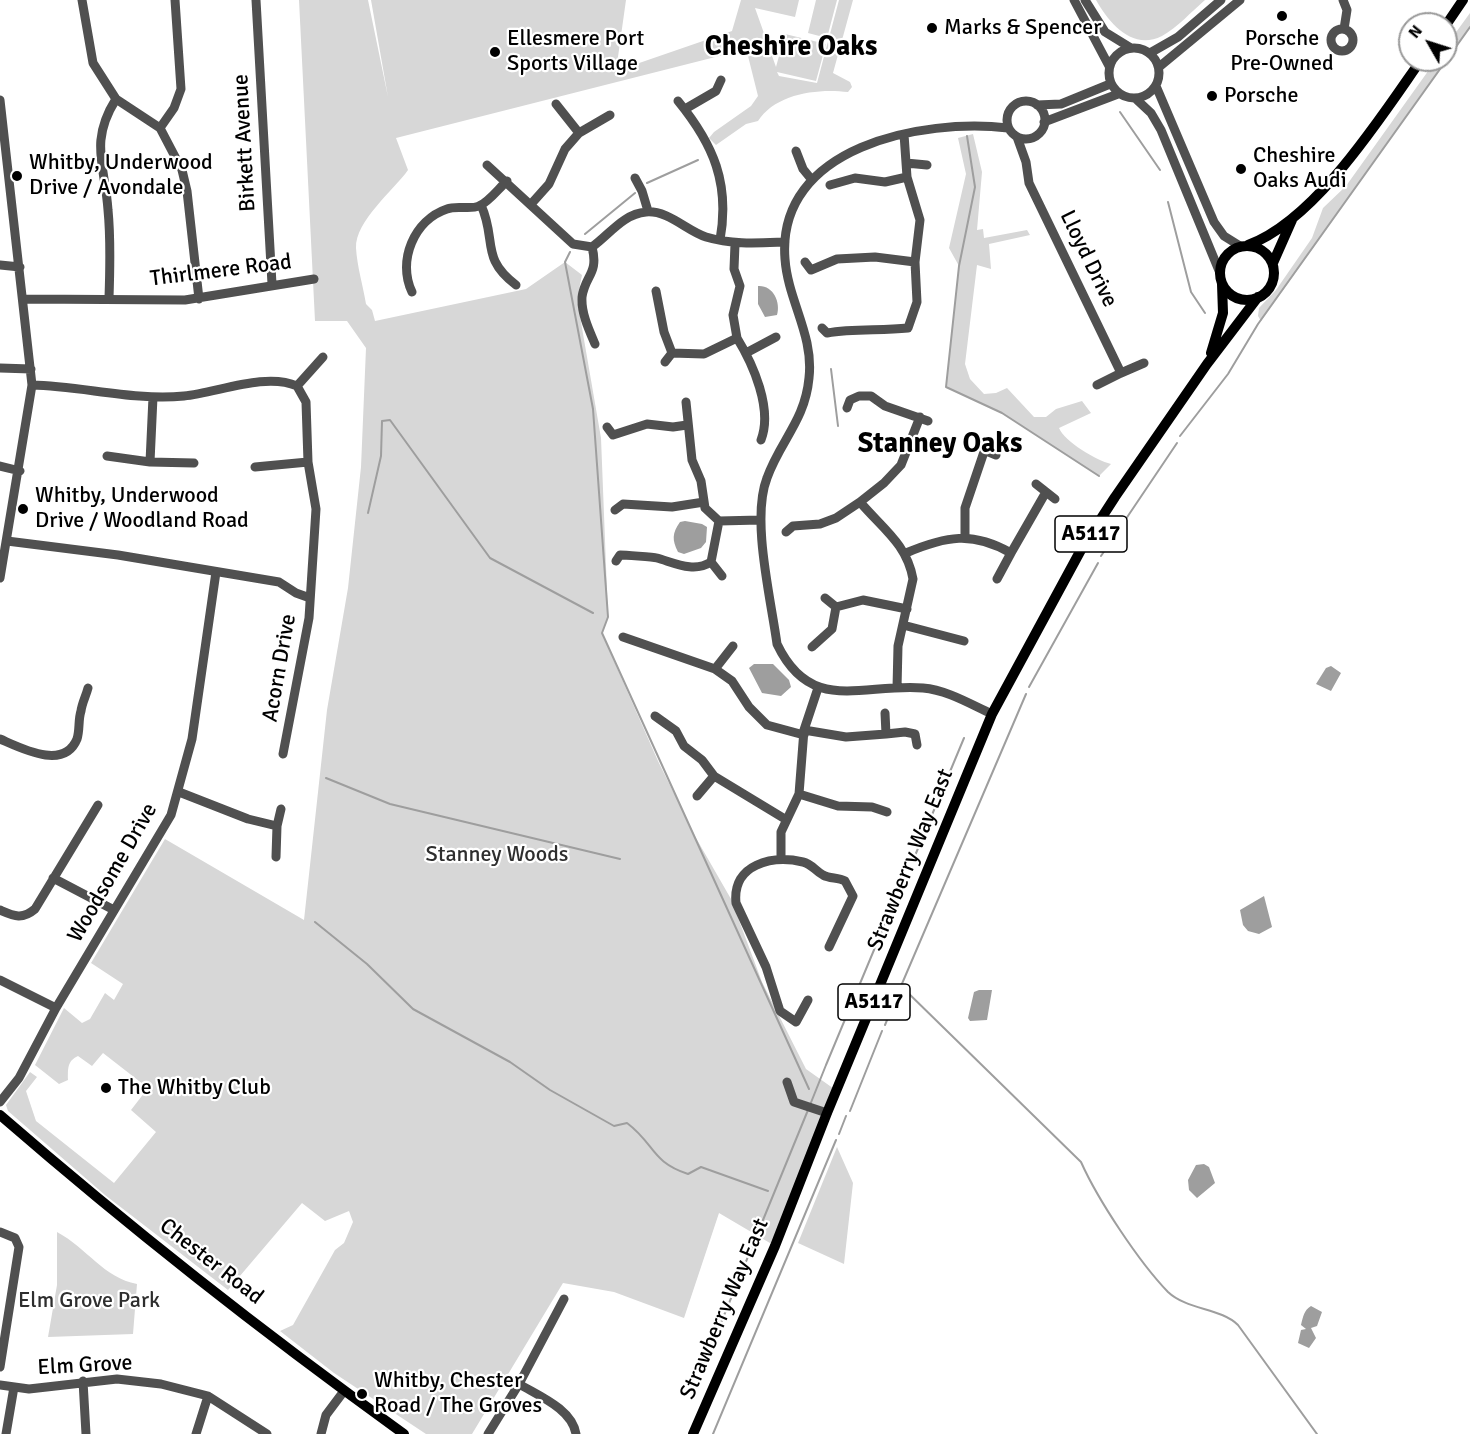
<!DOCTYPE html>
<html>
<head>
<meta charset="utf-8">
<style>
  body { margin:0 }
  #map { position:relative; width:1470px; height:1434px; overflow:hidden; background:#fff; font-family:Signika,sans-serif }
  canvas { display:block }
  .north { position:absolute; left:1398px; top:12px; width:60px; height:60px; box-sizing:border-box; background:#fff; border:2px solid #999; border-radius:50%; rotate:309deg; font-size:16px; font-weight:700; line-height:24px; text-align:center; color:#000 }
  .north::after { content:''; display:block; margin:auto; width:21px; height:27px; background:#000; clip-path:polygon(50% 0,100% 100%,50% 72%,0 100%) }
</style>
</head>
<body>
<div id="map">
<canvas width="1470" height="1434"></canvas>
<div class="north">N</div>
</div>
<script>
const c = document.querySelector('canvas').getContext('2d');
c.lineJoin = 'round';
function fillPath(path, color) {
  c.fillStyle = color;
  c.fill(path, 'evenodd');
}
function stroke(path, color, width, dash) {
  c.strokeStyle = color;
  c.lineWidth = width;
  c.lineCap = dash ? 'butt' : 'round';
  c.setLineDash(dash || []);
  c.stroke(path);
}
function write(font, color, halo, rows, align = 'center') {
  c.font = font + ' Signika,sans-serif';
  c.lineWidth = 4.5;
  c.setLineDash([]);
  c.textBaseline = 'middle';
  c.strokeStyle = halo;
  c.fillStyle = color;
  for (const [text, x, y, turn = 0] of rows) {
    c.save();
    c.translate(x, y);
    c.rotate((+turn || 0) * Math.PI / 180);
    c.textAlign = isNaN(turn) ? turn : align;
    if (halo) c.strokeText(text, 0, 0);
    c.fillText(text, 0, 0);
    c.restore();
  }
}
const green = new Path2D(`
  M299 0H368L388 97 371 0H626L616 71 732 31 741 0H799L795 17 755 8 776 67 785 34 826 44 816 81 777 72 779 76 817 83 839 0H853L833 73 850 82 852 87 848 92C817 88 775 94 758 121L746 124 716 145 709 138 714 132 751 106 758 96 748 56 743 50 396 138 408 170C394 190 355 221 356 248 357 266 363 286 366 304L372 310 375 321 526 289 565 262 582 275 577 299 601 438 608 617 602 634 658 761 696 838 731 899 762 982 806 1069 837 1091 775 1246 719 1213 684 1318 614 1292 563 1283 472 1434H426L334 1373 280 1331 293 1325 335 1250 344 1243 353 1222 349 1211 325 1221 302 1203 228 1290 105 1195 8 1111 6 1105 30 1072 37 1077 26 1091 36 1121 114 1183 156 1132 131 1110 148 1088 103 1053 92 1066 78 1056C67 1061 68 1069 68 1080L59 1084 35 1065 64 1008 82 1023 90 1019 105 993 114 1000 123 984 91 963 165 839 304 920 327 710 348 588 361 467 366 348 347 321H315Z
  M816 0H837L827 38 808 33Z
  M1096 0H1205C1192 11 1177 28 1162 36 1132 51 1109 23 1096 0Z
  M1470 13V27L1261 321 1258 316 1259 308 1276 290 1312 238 1323 208 1346 186 1436 60H1446V46Z
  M973 134 982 172 977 230 983 229 984 238 1027 230 1030 235 989 244 991 269 977 265 965 364 970 379 984 394 996 393 1007 388 1034 417H1046L1056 409 1082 401 1091 413 1059 428C1065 442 1096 460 1111 464L1099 476 1002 413 946 387 959 266 949 248 966 174 958 138Z
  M837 1147 853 1183 844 1264 798 1243Z
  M57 1232C87 1248 104 1278 137 1284L133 1334 48 1337 57 1285Z`);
const water = new Path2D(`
  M758 286C773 285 781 302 777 315L765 317 758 304Z
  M685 521 702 524 707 527 706 542 701 548 684 554 678 552C672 540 672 533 680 522Z
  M754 664H773L789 680 791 687 781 696 762 693 749 668Z
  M1331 666 1341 673 1331 691 1316 684 1326 668Z
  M1264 896 1272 927 1259 934 1248 931 1243 925 1240 910Z
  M979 990H992L987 1020 970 1021 968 1018 974 992Z
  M1204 1164 1209 1167 1215 1183 1197 1198 1189 1190 1188 1180 1196 1165Z
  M1311 1306 1322 1312 1317 1326 1311 1328 1316 1338 1309 1348 1298 1343 1301 1330 1306 1329 1301 1325C1303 1317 1304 1310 1311 1306Z`);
const stream = new Path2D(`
  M1120 112 1160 170
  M967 136 975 187 959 266 946 387 1002 413 1099 476
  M647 183 698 160
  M1168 202 1191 292 1205 313
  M585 234 635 193
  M570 252 565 262 593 409 608 617 602 633 809 1089
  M831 369 838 426
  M1180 436 1228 374 1258 324 1470 27
  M368 513 381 456 382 421 390 420 490 558 593 613
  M1101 556 1177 443
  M1029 687 1098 563
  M326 778 390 804 620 859
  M914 858 964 738
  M315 922 367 964 413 1009 510 1062 550 1090 614 1126 627 1123C655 1144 651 1162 688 1174L701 1167 768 1191
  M901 986 1026 694
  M885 1025 901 986 1081 1162C1098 1200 1139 1262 1168 1292 1187 1310 1221 1308 1238 1325L1317 1434
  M826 1065 899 890
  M810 1105 826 1065
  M850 1111 882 1031
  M839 1134 846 1116
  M718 1330 808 1110
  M713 1434 836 1140`);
const minor = new Path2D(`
  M82 0 93 63 116 99C89 142 105 165 108 210 111 240 110 269 109 298
  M256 0 272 284
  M1074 0 1109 66
  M1085 0 1105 32 1131 48
  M1343 0 1347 10 1344 29
  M1331 40a11 11 0 1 1 22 0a11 11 0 1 1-22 0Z
  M1109 73a25 25 0 1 1 50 0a25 25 0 1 1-50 0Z
  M1150 53 1178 37 1221 0
  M1159 67 1240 0
  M1156 86 1214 222 1224 236 1240 246
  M116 99 160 128 182 170 187 191 199 299
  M1136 99 1151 113 1161 130 1220 273
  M0 100 32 385 0 578
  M678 101C714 145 730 184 720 240
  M1007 120a19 19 0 1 1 38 0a19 19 0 1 1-38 0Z
  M1037 105 1061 104 1110 84
  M685 109 716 91 721 80
  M1044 122 1118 94
  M160 128 174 108 181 89 175 0
  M579 133 610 115
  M1017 137 1026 162 1029 183 1121 373 1144 363
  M796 151 803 169 812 180
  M906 163 927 165
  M487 165 573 244 592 247C610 234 623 214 646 212 668 210 687 231 706 237 733 245 758 243 785 242
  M635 178 642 191 648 211
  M830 185 855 178 885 182 907 177
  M532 203 549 184 565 149 579 133 556 104
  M481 205C497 240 480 258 516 285
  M592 247C599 274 585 275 582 297 581 313 589 330 595 344
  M805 262 811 270 837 259 875 257 915 262
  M0 265 20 267
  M656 291 664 332 672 353
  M412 292C397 261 414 220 447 209 457 205 470 210 479 206 489 202 499 188 507 181
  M24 299 185 300 314 279
  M822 328 827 333C854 328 880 331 908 328L917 302 915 262 920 220 907 177 904 134
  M737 338C753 364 773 409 761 440
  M746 353 776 337
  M665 362 672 353 704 354 737 338 733 315 740 286 734 269 735 244
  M0 368 31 369
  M32 385C82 386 134 401 184 396 217 393 265 372 297 386L306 402 308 462 316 509 309 618 283 754
  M1097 385 1121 373
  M297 386 323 357
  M686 402 692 460 701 481 705 508 719 521 760 520
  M847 408 850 400 859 396H871L885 406 928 421
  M607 427 613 435 647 424 673 427 687 425
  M984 450 996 455
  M107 456 150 462 153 397
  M150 462 194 463
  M0 466 20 471
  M255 467 308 462
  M1036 484 1055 499
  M615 510 623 504 672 507 704 502
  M719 521 711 562 722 576
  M786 532 793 526 820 524 836 518 860 502
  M965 538V508L987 443
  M7 541 118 555 279 582 296 593 310 598
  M906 553C946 536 972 531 1011 553L997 579
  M1011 553 1046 492
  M616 561 620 555C624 555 653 557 657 558 675 563 694 573 711 562
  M825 598 836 607 863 600 907 609
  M903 625 964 641
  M623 637 715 669 732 681 749 707 767 725 804 735
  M812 647 832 629 836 607
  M715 669 733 646
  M897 688 898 646 913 579C907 544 882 528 860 502L884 483 901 465 920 417
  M992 714C970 704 947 690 923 688 862 683 811 715 777 644 771 599 751 519 767 478 780 441 805 421 809 378 814 335 788 301 785 259 776 146 923 118 1008 128
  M655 716 676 731 684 746 702 760 714 776
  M804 730 846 737 886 734 885 713
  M886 734 905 732 915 734 917 745
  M0 739C21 748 64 771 77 739 80 730 78 720 81 711 82 703 86 696 88 688
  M179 792 248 819 277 826 281 809
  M799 794 838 806 872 807 887 812
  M697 796 714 776 785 819
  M276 857 277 826
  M781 859V832L799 794 804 730 818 688
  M53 878 114 910
  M0 910C14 916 22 920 35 909L98 805
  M0 980 56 1008
  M808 1000 796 1022 780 1011 766 967 736 903C732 864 772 855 803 862 812 864 815 871 823 875 830 879 838 877 845 881L853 896 829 947
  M787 1082 794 1102 827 1113
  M0 1102 19 1078 56 1008 171 815 192 739 216 572
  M0 1232 15 1238 19 1247 0 1367
  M83 1381 86 1434
  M519 1384C539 1396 572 1409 576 1434
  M0 1385 29 1389 117 1379 161 1384 208 1396 267 1434
  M6 1434 14 1387
  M196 1434 208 1396
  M321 1434 326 1415 344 1391
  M488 1434 519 1384 564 1299`);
const major = new Path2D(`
  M1446 25 1463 0
  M1248 245C1315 221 1381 117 1421 60
  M1220 273a27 27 0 1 1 54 0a27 27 0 1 1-54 0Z
  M1273 263 1292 220
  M1211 353 1223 313 1222 284
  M0 1115C129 1227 265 1334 404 1434
  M693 1434 775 1246 827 1113 992 714 1082 548 1115 497 1207 364 1258 297`);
const markers = [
  [1282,16,6,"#000"],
  [932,28,6,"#000"],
  [495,52,6,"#000"],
  [1212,96,6,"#000"],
  [1241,169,6,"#000"],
  [17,176,6,"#000"],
  [23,509,6,"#000"],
  [106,1088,6,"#000"],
  [362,1394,6,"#000"]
];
const shields = [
  [1091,534,72],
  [874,1002,72]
];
const shieldNames = [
  ["A5117",1091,534],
  ["A5117",874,1002]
];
const poiNames = [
  ["Marks & Spencer",944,28],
  ["Ellesmere Port",507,39],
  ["Sports Village",507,64],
  ["Porsche",1282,39,"center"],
  ["Pre-Owned",1282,64,"center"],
  ["Porsche",1224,96],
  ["Cheshire",1253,156],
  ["Oaks Audi",1253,181],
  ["Whitby, Underwood",29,163],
  ["Drive / Avondale",29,188],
  ["Whitby, Underwood",35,496],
  ["Drive / Woodland Road",35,521],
  ["The Whitby Club",118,1088],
  ["Whitby, Chester",374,1381],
  ["Road / The Groves",374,1406]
];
const streetNames = [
  ["Birkett Avenue",245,143,-93],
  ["Lloyd Drive",1088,259,64],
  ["Thirlmere Road",221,271,-7],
  ["Acorn Drive",280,668,-80],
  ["Strawberry Way East",911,860,-68],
  ["Woodsome Drive",113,873,-60],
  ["Chester Road",211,1262,38],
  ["Strawberry Way East",725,1309,-67],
  ["Elm Grove",85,1366,-3]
];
const parkNames = [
  ["Stanney Woods",497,855],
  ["Elm Grove Park",89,1301]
];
const districtNames = [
  ["Cheshire Oaks",791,48],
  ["Stanney Oaks",940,445]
];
fillPath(green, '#d7d7d7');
fillPath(water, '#9e9e9e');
stroke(stream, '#9e9e9e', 2);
stroke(minor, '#505050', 9);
stroke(major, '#000', 10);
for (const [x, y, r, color] of markers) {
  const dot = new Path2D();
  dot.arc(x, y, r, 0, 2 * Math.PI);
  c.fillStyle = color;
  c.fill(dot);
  stroke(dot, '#fff', 2);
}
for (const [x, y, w] of shields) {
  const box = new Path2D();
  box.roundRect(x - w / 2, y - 18, w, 36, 4.5);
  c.fillStyle = '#fff';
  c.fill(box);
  stroke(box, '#000', 1.5);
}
write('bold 21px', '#000', null, shieldNames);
write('22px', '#000', '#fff', poiNames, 'left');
write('22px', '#000', '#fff', streetNames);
write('22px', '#2e2e2e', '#fff', parkNames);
write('bold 28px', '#000', '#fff', districtNames);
</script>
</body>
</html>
